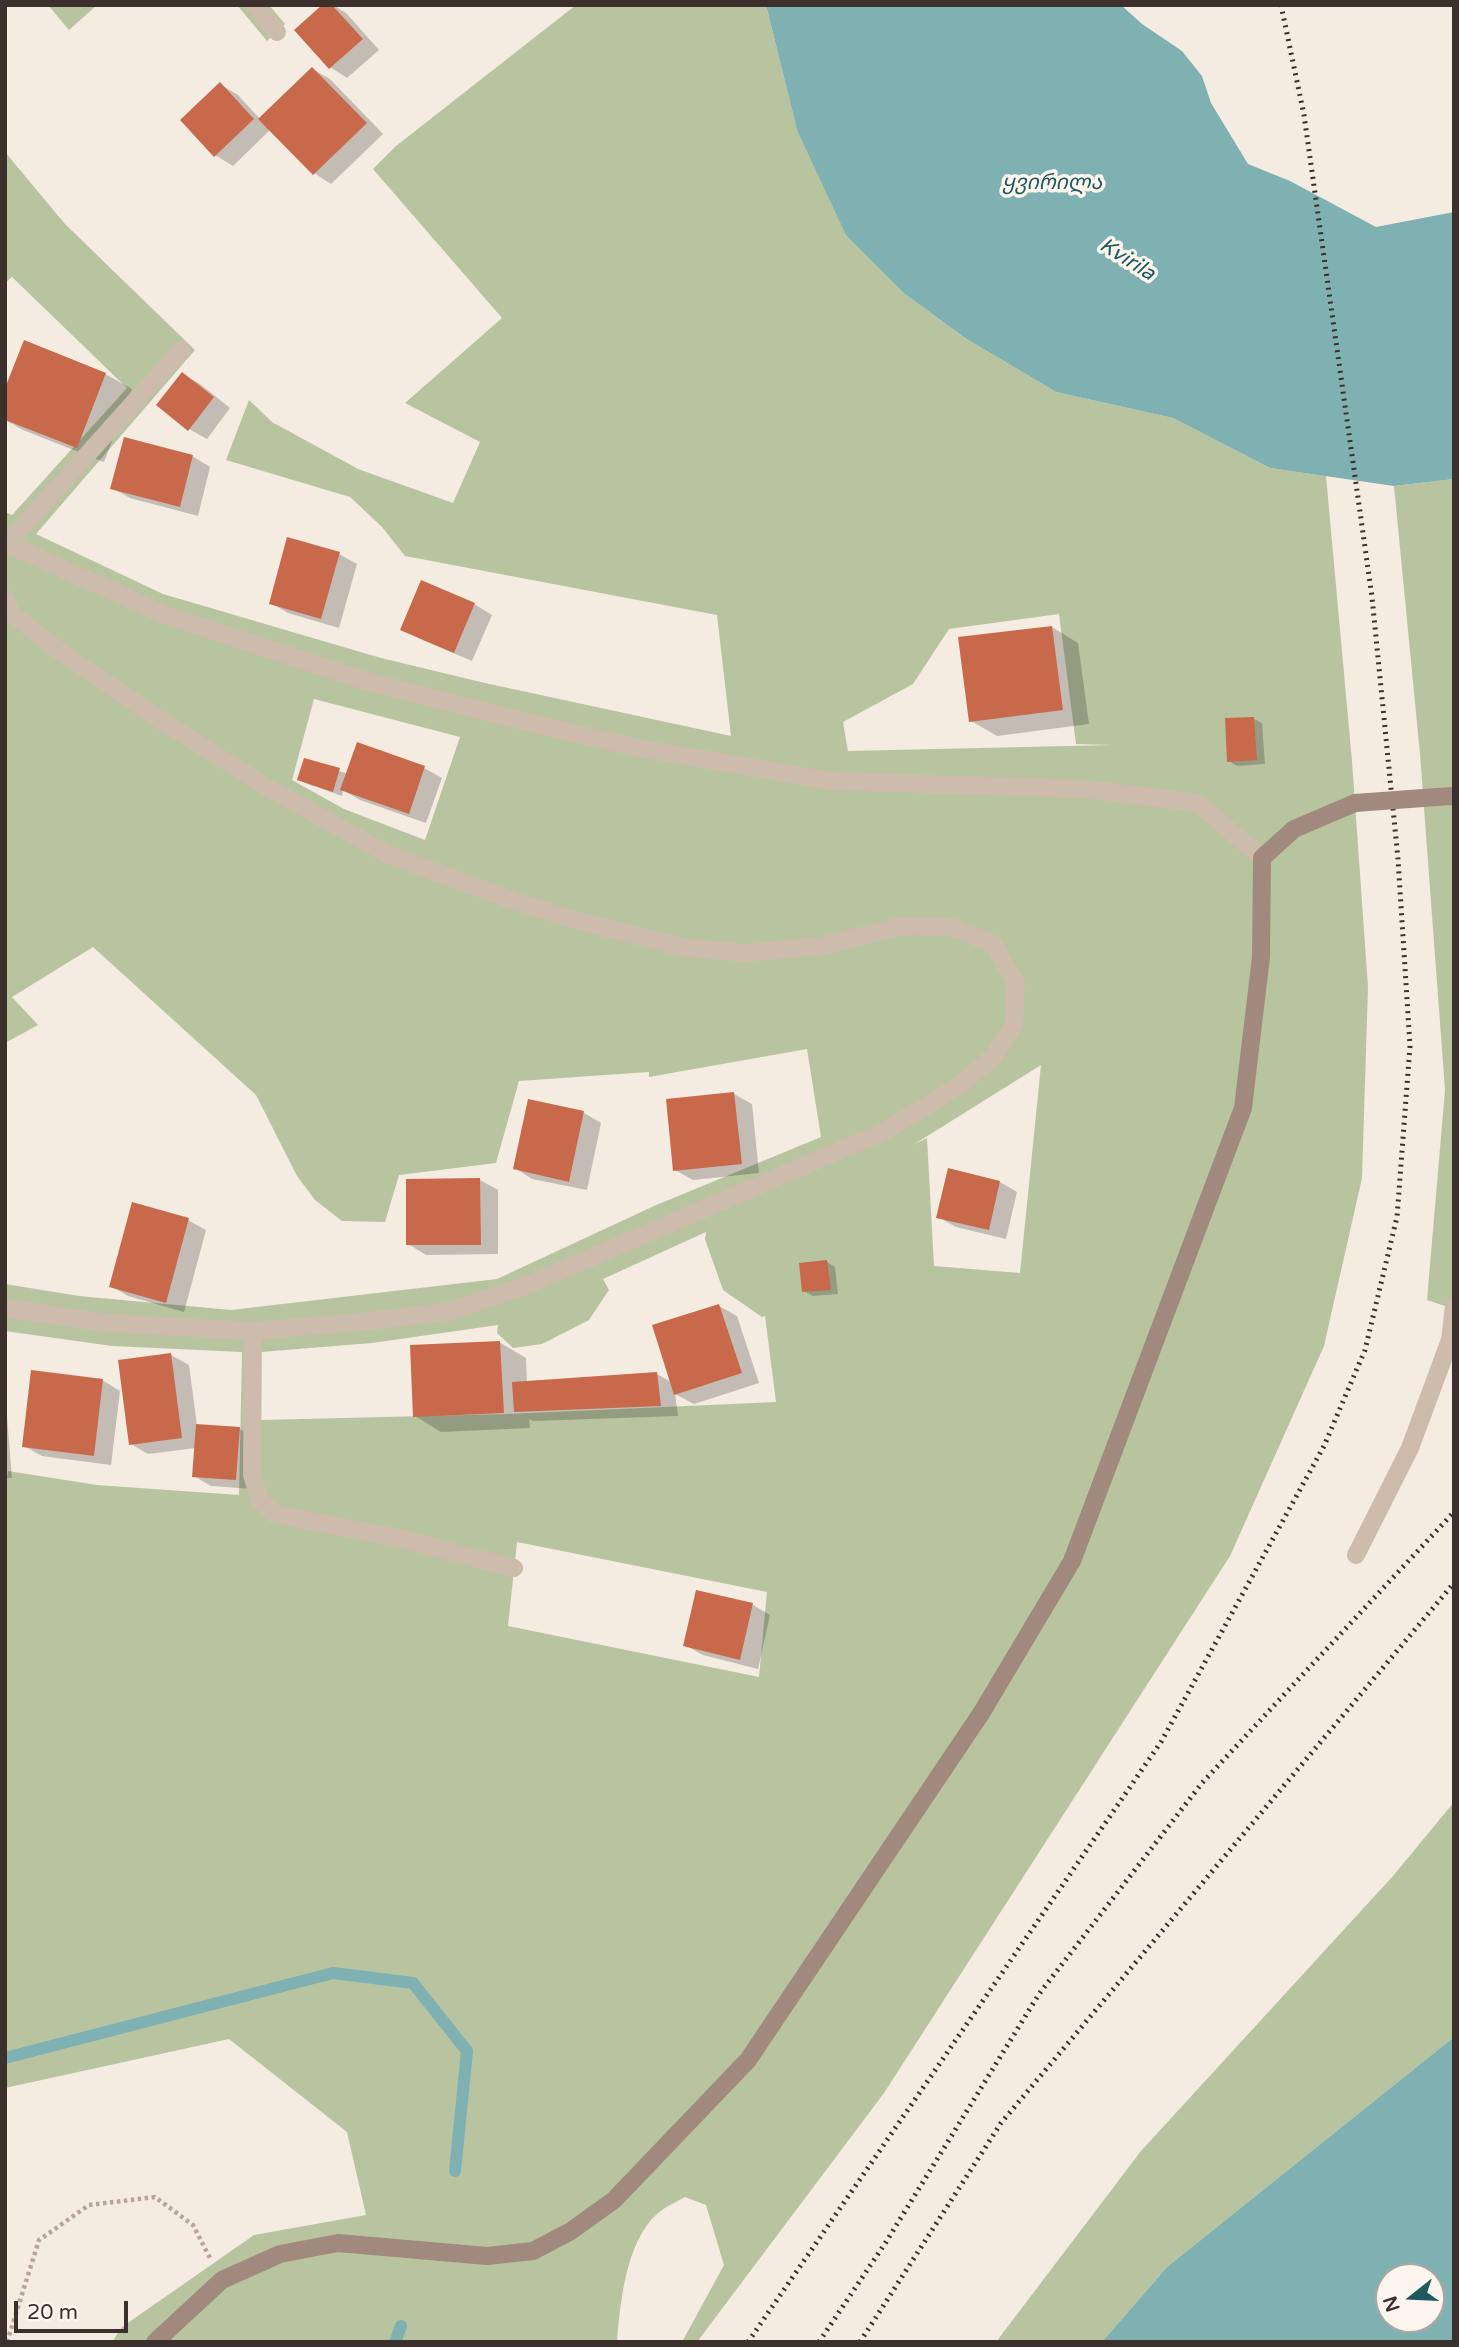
<!DOCTYPE html>
<html>
<head>
<meta charset="utf-8">
<style>
  body { margin:0 }
  #map { position:relative; width:1459px; height:2347px; overflow:hidden; background:#f4ebe1; font-family:"Varela Round",sans-serif }
  canvas { display:block }
  .frame { position:absolute; inset:0; border:7px solid #3b302b; pointer-events:none }
  .north { position:absolute; left:1375px; top:2263px; width:70px; height:70px; box-sizing:border-box; background:#fbf5ee; border:2px solid #aea6a0; border-radius:50%; rotate:252deg; font-size:19px; font-weight:700; line-height:28px; text-align:center; color:#3b302b }
  .north::after { content:''; display:block; margin:auto; width:24px; height:32px; background:#1f5a5e; clip-path:polygon(50% 0,100% 100%,50% 72%,0 100%) }
  .scale { position:absolute; left:14px; top:2301px; width:114px; height:32px; box-sizing:border-box; border:4px solid #3b302b; border-top:0; padding-left:9px; font-size:21px; line-height:24px; white-space:nowrap; color:#3b302b; -webkit-text-stroke:5px #fbf5ee; paint-order:stroke }
</style>
</head>
<body>
<div id="map">
<canvas width="1459" height="2347"></canvas>
<div class="frame"></div>
<div class="north">N</div>
<div class="scale">20 m</div>
</div>
<script>
const c = document.querySelector('canvas').getContext('2d');
c.lineJoin = 'round';
function fillPath(path, color) {
  c.fillStyle = color;
  c.fill(path, 'evenodd');
}
function stroke(path, color, width, dash) {
  c.strokeStyle = color;
  c.lineWidth = width;
  c.lineCap = dash ? 'butt' : 'round';
  c.setLineDash(dash || []);
  c.stroke(path);
}
function write(font, color, halo, rows, align = 'center') {
  c.font = font + ' "Varela Round","Noto Sans Georgian",sans-serif';
  c.lineWidth = 7;
  c.setLineDash([]);
  c.textBaseline = 'middle';
  c.strokeStyle = halo;
  c.fillStyle = color;
  for (const [text, x, y, turn = 0] of rows) {
    c.save();
    c.translate(x, y);
    c.rotate((+turn || 0) * Math.PI / 180);
    c.textAlign = isNaN(turn) ? turn : align;
    if (halo) c.strokeText(text, 0, 0);
    c.fillText(text, 0, 0);
    c.restore();
  }
}
const green = new Path2D(`
  M48 5H97L69 30Z
  M237 5H269L285 24 267 41Z
  M576 5H766L797 130 905 294 965 338 1056 392 1173 418 1270 468 1326 476 1352 761 1368 987 1362 1178 1324 1346 1230 1556 884 2093 697 2342H682L724 2265 706 2205 685 2197C676 2202 665 2207 657 2214 626 2242 620 2303 617 2342H112L122 2327 254 2235 366 2215 347 2132 229 2039 5 2088V1492L8 1471 97 1485 239 1495 242 1352 112 1346 5 1331V1284L79 1296 231 1310 497 1279 654 1206 821 1137 807 1049 649 1077V1072L519 1081 496 1163 399 1175 385 1222 342 1221 315 1200 297 1176 256 1095 93 947 12 997 38 1025 5 1043V512L12 515 127 388 12 277 5 283V152L65 224 195 350 36 534 163 594 381 658 485 683 731 736 717 615 405 556 382 527 350 497 226 460 249 400 272 422 358 469 453 503 480 442 405 403 502 318 373 169 396 146ZM1059 614 1076 744 1113 745 848 751 843 722 913 684 949 629ZM314 699 460 737 425 840 344 809 292 780ZM1041 1065 1020 1273 934 1266 927 1138 913 1145ZM706 1232 705 1239 723 1290 762 1317 765 1316 776 1402 508 1414 261 1420V1352L372 1343 498 1325 497 1333 513 1348 542 1344 589 1320 609 1290 603 1279ZM517 1542 767 1592 759 1677 508 1626Z
  M1454 479V1309L1427 1300 1445 1090 1420 754 1394 486Z
  M1454 1802V2037L1167 2267 1102 2342H996L1141 2151 1393 1876Z`);
const water = new Path2D(`
  M766 5H1121L1142 24 1182 51 1202 76 1211 103 1248 164 1290 181 1376 227 1454 212V479L1394 486 1270 468 1173 418 1056 392 965 338 905 294 846 235 797 130Z
  M1454 2037V2342H1102L1167 2267ZM1389 2277H1431V2319H1389Z`);
const shadow = new Path2D(`
  M324 5H333L346 13 379 50 347 78 330 67Z
  M312 69 330 79 383 134 331 184 314 173 271 129 233 166 215 155 220 84 238 95 260 119Z
  M105 374 132 389 104 462 23 430 5 420Z
  M182 374 200 384 230 408 207 439 189 429Z
  M192 456 210 467 198 516 130 498 112 488Z
  M339 554 357 564 339 628 288 613 271 603Z
  M474 604 492 615 472 661 420 639 402 629Z
  M1052 627 1078 643 1089 724 997 736 971 721Z
  M1254 719 1262 723 1265 764 1237 766 1229 761Z
  M306 760 348 774 424 768 442 778 426 823 360 800 343 790 342 796 308 784 299 780Z
  M734 1094 752 1104 759 1173 693 1180 675 1170Z
  M529 1101 584 1113 601 1123 587 1190 532 1179 515 1168Z
  M480 1180 498 1190V1254L426 1255 408 1244Z
  M1000 1182 1017 1192 1006 1239 956 1227 938 1217Z
  M188 1220 206 1230 184 1312 128 1296 111 1286Z
  M827 1262 835 1267 838 1294 813 1296 804 1291Z
  M719 1306 737 1316 759 1383 694 1404 675 1394 678 1416 533 1421 529 1419 530 1428 441 1432 415 1416 499 1342 526 1358 527 1383 657 1374 673 1383Z
  M171 1355 189 1365 197 1426 240 1429 257 1439 254 1489 211 1486 194 1476 196 1448 148 1454 131 1444Z
  M102 1380 120 1391 111 1465 42 1456 24 1446Z
  M5 1392 12 1478H5Z
  M697 1592 753 1605 770 1615 758 1669 703 1655 685 1645Z`);
const stream = new Path2D(`
  M5 2058 333 1973 413 1983 467 2051 455 2171
  M395 2342 401 2326`);
const building = new Path2D(`
  M322 5H332L363 39 329 69 294 30Z
  M312 67 367 123 313 175 258 119Z
  M220 82 254 119 214 157 180 120Z
  M24 340 106 373 77 448 5 420V388Z
  M182 372 214 397 188 431 156 405Z
  M124 437 193 455 180 507 110 489Z
  M287 537 340 552 321 619 269 604Z
  M421 580 475 603 454 653 400 630Z
  M1052 626 1063 710 969 722 958 637Z
  M1254 717 1257 760 1227 762 1225 718Z
  M357 742 425 766 409 814 340 790Z
  M304 758 340 768 333 792 297 780Z
  M734 1092 742 1164 673 1171 666 1099Z
  M528 1099 584 1111 569 1182 513 1169Z
  M948 1168 1000 1181 989 1230 936 1218Z
  M480 1178 481 1245H406V1179Z
  M132 1202 189 1218 166 1303 109 1287Z
  M827 1260 831 1290 802 1292 799 1263Z
  M719 1304 742 1373 674 1395 652 1325Z
  M500 1341 504 1413 413 1417 410 1345Z
  M171 1353 182 1438 129 1445 118 1360Z
  M31 1370 103 1379 94 1456 22 1447Z
  M657 1372 661 1406 514 1412 512 1382Z
  M196 1424 240 1427 236 1480 192 1477Z
  M696 1590 753 1603 740 1660 683 1646Z`);
const path = new Path2D(`
  M7 2342 39 2240 89 2205 155 2197 193 2225 210 2258`);
const lane = new Path2D(`
  M7 544 181 350`);
const street = new Path2D(`
  M254 5 277 32
  M5 543 165 615 363 680 514 719 638 748 831 781 1085 789 1198 803 1262 858
  M5 598 11 613 47 642 157 718 265 786 387 854 514 901 586 923 681 947 745 953 821 946 902 926 952 927 993 944 1016 983 1014 1024 994 1056 957 1087 885 1131 527 1285 451 1311 370 1321 253 1331 107 1323 5 1308
  M253 1331 252 1475 260 1500 274 1514 398 1538 514 1568
  M1356 1555 1410 1448 1450 1340 1454 1307`);
const secondary = new Path2D(`
  M1437 797 1454 796
  M155 2342 222 2280 280 2254 338 2243 487 2256 533 2251 571 2231 614 2200 748 2060 982 1712 1072 1561 1243 1108 1261 957 1262 858 1294 829 1355 803`);
const rail = new Path2D(`
  M748 2342 1161 1742 1324 1446 1365 1350 1397 1217 1410 1046 1398 859 1372 597 1304 115 1281 5
  M819 2342 886 2242 1039 1994 1202 1783 1454 1512
  M860 2342 1001 2123 1454 1583`);
const secondaryBridge = new Path2D(`
  M1355 803 1437 797`);
const waterNames = [
  ["ყვირილა",1052,183],
  ["Kvirila",1127,260,32]
];
fillPath(green, '#b8c4a0');
fillPath(water, '#7fb0b2');
fillPath(shadow, '#0003');
stroke(stream, '#7fb0b2', 12);
fillPath(building, '#c8694b');
stroke(path, '#b9a596', 4.5, [3.5, 3.5]);
stroke(lane, '#cdbbac', 18);
stroke(street, '#cdbbac', 18);
stroke(secondary, '#a18a7d', 18);
stroke(rail, '#3b302b', 5, [2, 5]);
stroke(secondaryBridge, '#a18a7d', 18);
write('italic 21px', '#1f5a5e', '#fbf5ee', waterNames);
</script>
</body>
</html>
